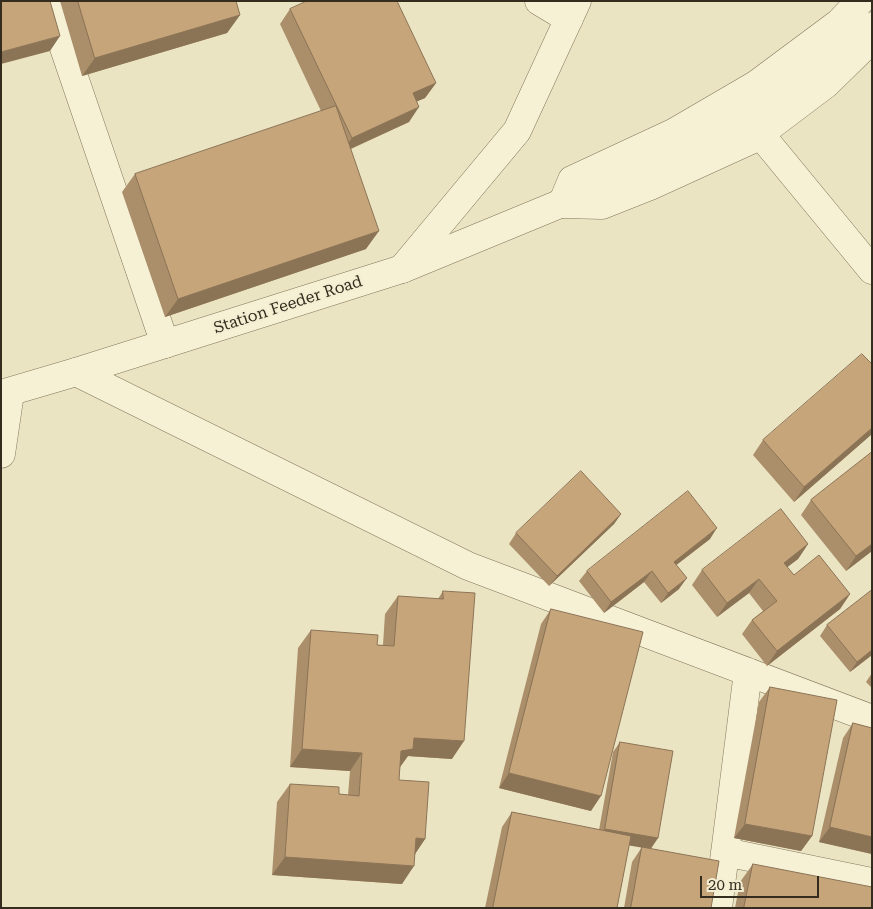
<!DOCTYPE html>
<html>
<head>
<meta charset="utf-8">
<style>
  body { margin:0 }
  #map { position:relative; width:873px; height:909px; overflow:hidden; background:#ebe4c3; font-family:"Roboto Serif",serif }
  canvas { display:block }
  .frame { position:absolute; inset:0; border:2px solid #342c1e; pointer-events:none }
  .scale { position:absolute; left:700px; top:876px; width:119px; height:22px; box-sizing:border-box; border:2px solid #342c1e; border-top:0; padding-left:6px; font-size:15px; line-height:18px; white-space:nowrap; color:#342c1e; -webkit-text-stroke:4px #f3eed2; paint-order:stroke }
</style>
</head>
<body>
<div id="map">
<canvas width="873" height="909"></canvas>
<div class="frame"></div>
<div class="scale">20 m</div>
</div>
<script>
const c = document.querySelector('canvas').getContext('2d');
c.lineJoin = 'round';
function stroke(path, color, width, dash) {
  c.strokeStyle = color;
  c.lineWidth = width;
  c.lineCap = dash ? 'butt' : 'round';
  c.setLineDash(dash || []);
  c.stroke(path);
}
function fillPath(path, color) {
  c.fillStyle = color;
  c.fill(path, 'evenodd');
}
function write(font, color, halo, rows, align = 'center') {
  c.font = font + ' "Roboto Serif",serif';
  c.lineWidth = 4;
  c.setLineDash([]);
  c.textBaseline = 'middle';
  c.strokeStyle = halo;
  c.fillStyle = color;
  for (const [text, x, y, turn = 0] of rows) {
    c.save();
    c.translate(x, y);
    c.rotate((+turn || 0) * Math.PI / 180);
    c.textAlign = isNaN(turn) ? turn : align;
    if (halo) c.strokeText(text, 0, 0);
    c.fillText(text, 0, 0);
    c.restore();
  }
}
const minor = new Path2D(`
  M48 1 165 344
  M539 1 569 19
  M860 1 839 23 757 84 673 133 572 180 562 204 602 205 650 186 753 139 826 84 872 39
  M760 134 872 270
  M402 269 517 131 577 1
  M76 372 468 566 872 719
  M1 454 10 393
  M725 852 872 882
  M718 908 748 672`);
const tertiary = new Path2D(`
  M1 394 76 372 402 269 676 156 730 129 787 89 872 26`);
const wall = new Path2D(`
  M60 1H236L240 15 227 33 82 76Z
  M290 9 436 83 425 98 417 101 409 122 351 149 366 249 165 317 122 192 135 174 321 111 280 24Z
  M872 364V434L794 502 753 455 763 440Z
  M872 452V551L846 571 801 515 811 500Z
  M621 514 614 524 549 586 509 544 516 533Z
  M710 539 676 565 679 589 661 603 644 582 604 613 579 581 587 571Z
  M808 544 798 559 787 567 794 575 850 594 840 609 767 666 742 634 752 620 763 611 749 593 717 617 692 585 702 570Z
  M872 590V655L850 672 820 636 827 625Z
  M443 591 452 759 408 756 400 767 399 780 425 839 415 854 402 884 272 875 277 802 290 784 339 794 348 795 350 771 290 767 298 648 311 630 377 645H383L385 614 398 596 438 599Z
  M551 609 591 811 499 788 541 624Z
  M872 673V688L866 682Z
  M770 687 812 836 801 851 734 838 759 702Z
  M853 723 872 728V854L819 842 843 738Z
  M620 742 658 838 651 849 711 908H624L632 862 642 847 629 845 617 908H485L502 827 512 812 599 830 613 752Z
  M753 864 872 908H735L740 882Z`);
const shadedWall = new Path2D(`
  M240 15 227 33 82 76 95 58Z
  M60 36 50 51 1 64V52Z
  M436 83 425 98 402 108 413 93Z
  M419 107 409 122 341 153 352 138Z
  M379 231 366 249 165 317 178 299Z
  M872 428V434L794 502 804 487Z
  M621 514 614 524 549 586 557 576Z
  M717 528 710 539 666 573 674 562Z
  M808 544 798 559 773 578 784 563Z
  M872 544V551L846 571 856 556Z
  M652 571 644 582 604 613 611 602Z
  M687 578 679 589 661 603 668 593Z
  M759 579 749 593 717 617 727 603Z
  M850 594 840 609 767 666 777 651Z
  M872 650V655L850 672 857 662Z
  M414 738 464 741 452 759 408 756 400 767 401 751Z
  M302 749 362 753 350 771 290 767Z
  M509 773 601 796 591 811 499 788Z
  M745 824 812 836 801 851 734 838Z
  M830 827 872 837V854L819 842Z
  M605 829 658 838 650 849 597 840Z
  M416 838 425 839 413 857Z
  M285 857 414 866 402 884 272 875Z`);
const building = new Path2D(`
  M1 1H50L60 36 1 52Z
  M78 1H236L240 15 95 58Z
  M307 1H397L436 83 413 93 419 107 352 138 290 9Z
  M336 106 379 231 178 299 135 174Z
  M862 354 872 364V428L804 487 763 440Z
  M872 452V544L856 556 811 500Z
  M581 471 621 514 557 576 516 533Z
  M688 491 717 528 674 562 687 578 668 593 652 571 611 602 587 571Z
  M781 509 808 544 784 563 794 575 819 555 850 594 777 651 752 620 777 601 759 579 727 603 702 570Z
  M872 590V650L857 662 827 625Z
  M443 591 475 593 464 741 414 738 413 749 401 751 399 780 429 782 425 839 416 838 414 866 285 857 290 784 339 787V794L359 796 362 753 302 749 311 630 378 635 377 645 394 646 398 596 443 599Z
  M551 609 643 632 601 796 509 773Z
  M770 687 837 700 812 836 745 824Z
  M853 723 872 728V837L830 827Z
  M620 742 673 751 658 838 605 829Z
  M512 812 631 836 617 908H493Z
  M642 847 719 861 711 908H631Z
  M753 864 872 887V908H744Z`);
const streetNames = [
  ["Station Feeder Road",288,305,-18]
];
stroke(minor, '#84765b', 29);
stroke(tertiary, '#84765b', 29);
stroke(minor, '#f6f1d5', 28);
stroke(tertiary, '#f6f1d5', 28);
fillPath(wall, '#ab8e6a');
fillPath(shadedWall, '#8b7456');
fillPath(building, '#c7a57b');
stroke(building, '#8b7456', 1);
write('16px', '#342c1e', '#f3eed2', streetNames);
</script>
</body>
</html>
